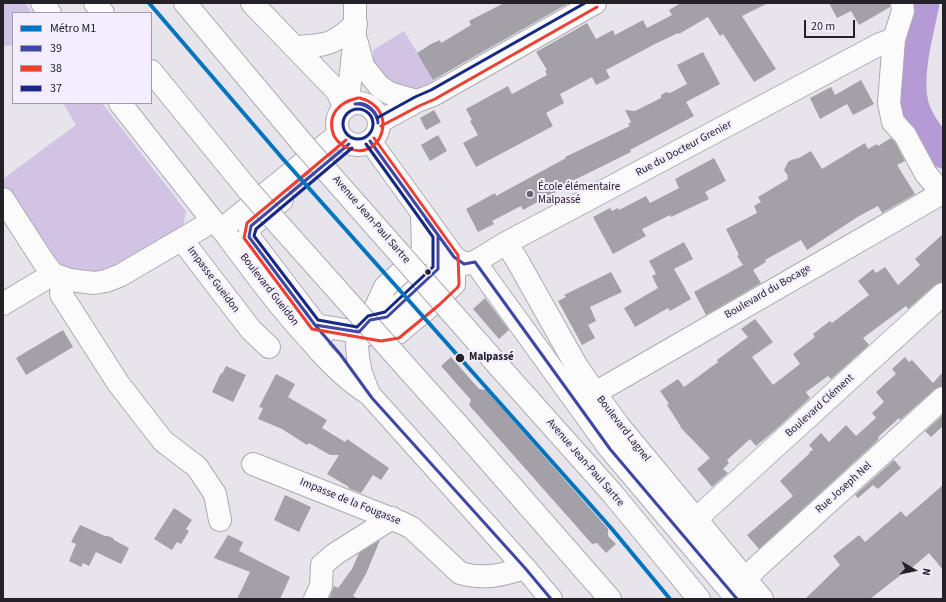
<!DOCTYPE html>
<html>
<head>
<meta charset="utf-8">
<style>
  body { margin:0 }
  #map { position:relative; width:946px; height:602px; overflow:hidden; background:#e7e4ec; font-family:"Source Sans 3",sans-serif }
  canvas { display:block }
  .frame { position:absolute; inset:0; border:4px solid #242228; pointer-events:none }
  .legend { position:absolute; left:12px; top:12px; width:140px; height:92px; box-sizing:border-box; background:#f3edfe; border:1px solid #a09ca8; margin:0; padding:5px 7px; list-style:none; font-size:12px; color:#242228 }
  .legend li { display:flex; align-items:center; gap:8px; height:20px }
  .legend b { width:20px; border:1px solid #a09ca8 }
  .north { position:absolute; left:894px; top:550px; width:40px; height:40px; -webkit-text-stroke:3px #f3edfe; paint-order:stroke; rotate:99deg; font-size:11px; font-weight:700; line-height:16px; text-align:center; color:#242228 }
  .north::after { content:''; display:block; margin:auto; width:14px; height:18px; background:#242228; clip-path:polygon(50% 0,100% 100%,50% 72%,0 100%) }
  .scale { position:absolute; left:804px; top:20px; width:51px; height:18px; box-sizing:border-box; border:2px solid #242228; border-top:0; padding-left:5px; font-size:12px; line-height:14px; white-space:nowrap; color:#242228; -webkit-text-stroke:3px #f3edfe; paint-order:stroke }
</style>
</head>
<body>
<div id="map">
<canvas width="946" height="602"></canvas>
<div class="frame"></div>
<ul class="legend">
<li><b style="height:5px;background:#0075be"></b>Métro M1</li>
<li><b style="height:5px;background:#3f46a3"></b>39</li>
<li><b style="height:5px;background:#ee3f34"></b>38</li>
<li><b style="height:5px;background:#162883"></b>37</li>
</ul>
<div class="north">N</div>
<div class="scale">20 m</div>
</div>
<script>
const c = document.querySelector('canvas').getContext('2d');
c.lineJoin = 'round';
function fillPath(path, color) {
  c.fillStyle = color;
  c.fill(path, 'evenodd');
}
function stroke(path, color, width, dash) {
  c.strokeStyle = color;
  c.lineWidth = width;
  c.lineCap = dash ? 'butt' : 'round';
  c.setLineDash(dash || []);
  c.stroke(path);
}
function write(font, color, halo, rows, align = 'center') {
  c.font = font + ' "Source Sans 3",sans-serif';
  c.lineWidth = 4;
  c.setLineDash([]);
  c.textBaseline = 'middle';
  c.strokeStyle = halo;
  c.fillStyle = color;
  for (const [text, x, y, turn = 0] of rows) {
    c.save();
    c.translate(x, y);
    c.rotate((+turn || 0) * Math.PI / 180);
    c.textAlign = isNaN(turn) ? turn : align;
    if (halo) c.strokeText(text, 0, 0);
    c.fillText(text, 0, 0);
    c.restore();
  }
}
const green = new Path2D(`
  M3 3H25L32 13H13V45L3 46Z
  M404 31 434 80 421 88 412 90 395 86 382 74 373 62V50Z
  M63 103H102L186 211 184 224 174 236 122 266 93 275 56 267 3 192V179L76 125Z`);
const river = new Path2D(`
  M924 3C918 33 906 74 913 104 917 122 932 139 943 153`);
const building = new Path2D(`
  M504 3H569L433 80 417 53 431 44 440 40 441 43 471 25 469 21Z
  M681 3H768L742 16 776 69 754 82 723 34 720 36 708 17 679 34 678 33 655 44 606 70 610 78 596 85 592 77 560 94 564 103 546 113 553 126 476 167 463 143 478 135 470 121 472 120 466 109 508 86 512 94 547 75 545 71 547 70 536 52 587 23 596 39 613 30 615 35 643 20 647 28 672 15 669 10Z
  M829 3H890V7L859 25 851 11 837 18Z
  M703 52 720 84 686 102 694 116 630 150 631 152 562 186 563 188 523 210 521 206 492 221 494 224 478 232 466 209 495 193 496 196 566 158 565 157 630 126 628 124 631 122 625 110 635 111 661 98V95L666 92 670 93 687 84 677 65Z
  M861 80 874 104 853 115 847 104 820 119 810 98 831 87 835 95Z
  M434 110 441 122 426 130 420 118Z
  M438 135 447 151 430 161 421 145Z
  M891 138 895 142 905 161 897 165 915 194 882 213 878 206 859 216 807 250 801 240 765 260 766 262 753 270 761 283 706 315 694 292 743 265 737 256 739 255 726 229 757 213 754 206 761 202 758 197 788 179 787 177 788 176 784 170 788 162 791 160 799 158 811 151 822 169 865 143 868 149 877 144 878 146Z
  M714 158 726 181 705 192 709 199 671 217 670 215 642 229 646 236 613 254 593 217 610 208 612 211 618 208 619 210 646 196 650 203 679 188 675 179Z
  M943 234V282L935 285 908 309 906 306 863 338 869 345 831 379 828 376 806 392 810 398 774 431 756 446 750 439 727 460 729 463 723 469 728 473 712 487 697 469 710 458 680 427H681L667 405 669 404 660 391 678 379 684 387 718 362 717 360 748 337 741 329 755 319 773 342 752 357 773 385 800 364 793 354 815 337 813 334 830 321 832 323 869 295 858 281 873 269 876 273 885 267 898 285 920 265 915 259Z
  M684 242 693 259 674 269 691 299 670 311 668 308 635 327 624 308 658 288 652 276 656 274 649 261Z
  M611 272 622 292 590 307 596 321 588 325 595 338 582 345 558 301 566 297 564 295Z
  M485 298 509 330 499 339 473 309Z
  M63 330 73 347 26 375 16 358Z
  M451 357 479 389 486 390 608 529V536L616 544 606 553 597 543 592 544 469 405 471 400 441 366Z
  M905 357 909 362 912 360 933 383 943 372V386L935 389 900 420 899 418 878 437 879 438 877 441 759 549 747 535 793 496 780 481 810 453 809 452 813 450 809 445 821 433 829 442 846 425 856 436 876 418 872 413 884 402 876 392 896 374 892 369Z
  M226 366 246 375 233 402 212 392 221 373 222 374Z
  M276 374 295 384 288 397 327 420 322 428 345 442 347 439 389 468 381 480 373 475 361 493 348 488 349 487 327 474 339 455H330L309 443 307 445 282 429 258 419 263 408 259 407Z
  M943 415V426L931 437 925 431Z
  M894 460 901 468 878 489 873 485 858 498 855 495Z
  M943 485V570L929 553 908 571 907 570 870 599H805L840 565 833 556 859 535 865 542 901 511 906 517Z
  M285 495 311 507 299 532 274 520Z
  M174 508 192 520 186 529 189 531 181 544 177 542 172 550 154 539Z
  M80 525 105 536H108L113 538 114 540 129 548 121 564 96 552 89 566 83 563 81 567 69 561 76 544 71 542Z
  M228 535 243 542 239 551 290 577 280 599H237L250 572 214 558Z
  M380 540 366 574 353 596 359 599H329L334 586 338 588 352 569 359 553Z`);
const minor = new Path2D(`
  M902 3 903 11 894 39 889 103 893 122 905 135 926 174 943 194
  M357 43 363 66 379 86 389 93 417 101
  M337 124a21 21 0 1 1 42 0a21 21 0 1 1-42 0Z
  M352 104 349 91 355 34V3
  M379 122 417 101 433 95 595 3
  M339 134 222 229C250 267 278 305 310 340 327 360 346 380 369 394L525 568 551 599
  M370 141 454 257 464 264 475 262 506 243 880 44 894 39
  M3 199 43 261 53 274 70 280 94 283 106 281 121 275 213 221
  M282 200 251 226 249 237 323 334
  M182 240 251 330 269 347
  M506 243 517 260 576 365 595 393 619 426 762 599
  M63 278 61 294 118 383 163 441 197 467 215 494 220 520
  M3 304 53 274
  M370 320 387 317 438 269V235
  M309 323 315 325 381 336 398 333 436 301 454 284V257
  M595 393 942 193
  M369 394 361 373 358 358 357 345 359 332 370 320 385 287 423 252 422 214
  M253 464 402 523 412 528 460 573C484 580 502 575 525 568
  M696 519 943 294
  M746 579 756 568 943 398
  M315 599 321 586 322 565 335 554 392 518`);
const highway = new Path2D(`
  M42 3 50 13
  M95 3 103 13
  M185 3 303 144
  M252 3 337 91 345 108
  M295 47C327 45 331 46 356 24
  M151 71 249 191
  M120 103 213 221 222 229
  M475 262 610 449 737 599
  M504 372 612 493 699 599
  M457 424 610 599`);
const highwayBridge = new Path2D(`
  M303 144 504 372
  M249 191 457 424`);
const bus1 = new Path2D(`
  M355 104C367 101 378 112 378 123
  M355 104C367 103 377 112 378 123
  M370 141 454 257 464 264 475 262 610 449 737 599
  M349 144 251 226 249 237 315 325 340 354 372 398 525 568 551 599
  M305 311 315 325 359 332 370 320 387 317 438 269V235L426 219`);
const bus2 = new Path2D(`
  M358 98C339 102 326 115 334 136 337 141 342 146 348 148 381 163 401 109 360 98
  M381 126 419 106 435 99 597 7
  M346 140 247 223 244 238 312 329 381 341 399 338 439 305 458 287 459 284 458 255 374 138`);
const bus3 = new Path2D(`
  M343 124a15 15 0 1 1 30 0a15 15 0 1 1-30 0Z
  M377 118 415 97 431 90 585 3
  M352 148 256 229 254 236 318 320 357 327 368 316 385 312 433 267V237L366 144`);
const metro1 = new Path2D(`
  M149 3 283 159 612 529 670 599`);
const markers = [
  [530,194,4,"#68666d"],
  [428,272,3.5,"#242228"],
  [460,358,5,"#242228"]
];
const streetNames = [
  ["Rue du Docteur Grenier",684,149,-28],
  ["Avenue Jean-Paul Sartre",371,220,49],
  ["Impasse Gueidon",213,280,53],
  ["Boulevard Gueidon",269,290,52],
  ["Boulevard du Bocage",768,292,-30],
  ["Boulevard Clément",820,406,-42],
  ["Boulevard Lagnel",623,429,52],
  ["Avenue Jean-Paul Sartre",585,463,49],
  ["Rue Joseph Nel",844,488,-42],
  ["Impasse de la Fougasse",350,502,22]
];
const poiNames = [
  ["École élémentaire",538,188],
  ["Malpassé",538,201]
];
const stopNames = [
  ["Malpassé",469,358]
];
fillPath(green, '#d0c3e4');
stroke(river, '#b49bd5', 31);
fillPath(building, '#a3a1a7');
stroke(minor, '#adabb1', 24);
stroke(highway, '#adabb1', 24);
stroke(minor, '#fbfbfc', 22);
stroke(highway, '#fbfbfc', 22);
stroke(highwayBridge, '#adabb1', 24, []);
stroke(highwayBridge, '#fbfbfc', 22);
stroke(bus1, '#3f46a3', 3);
stroke(bus2, '#ee3f34', 3);
stroke(bus3, '#162883', 3);
stroke(metro1, '#0075be', 4);
for (const [x, y, r, color] of markers) {
  const dot = new Path2D();
  dot.arc(x, y, r, 0, 2 * Math.PI);
  c.fillStyle = color;
  c.fill(dot);
  stroke(dot, '#f3edfe', 1.5);
}
write('11px', '#242228', '#f3edfe', streetNames);
write('11px', '#242228', '#f3edfe', poiNames, 'left');
write('bold 11px', '#242228', '#f3edfe', stopNames, 'left');
</script>
</body>
</html>
